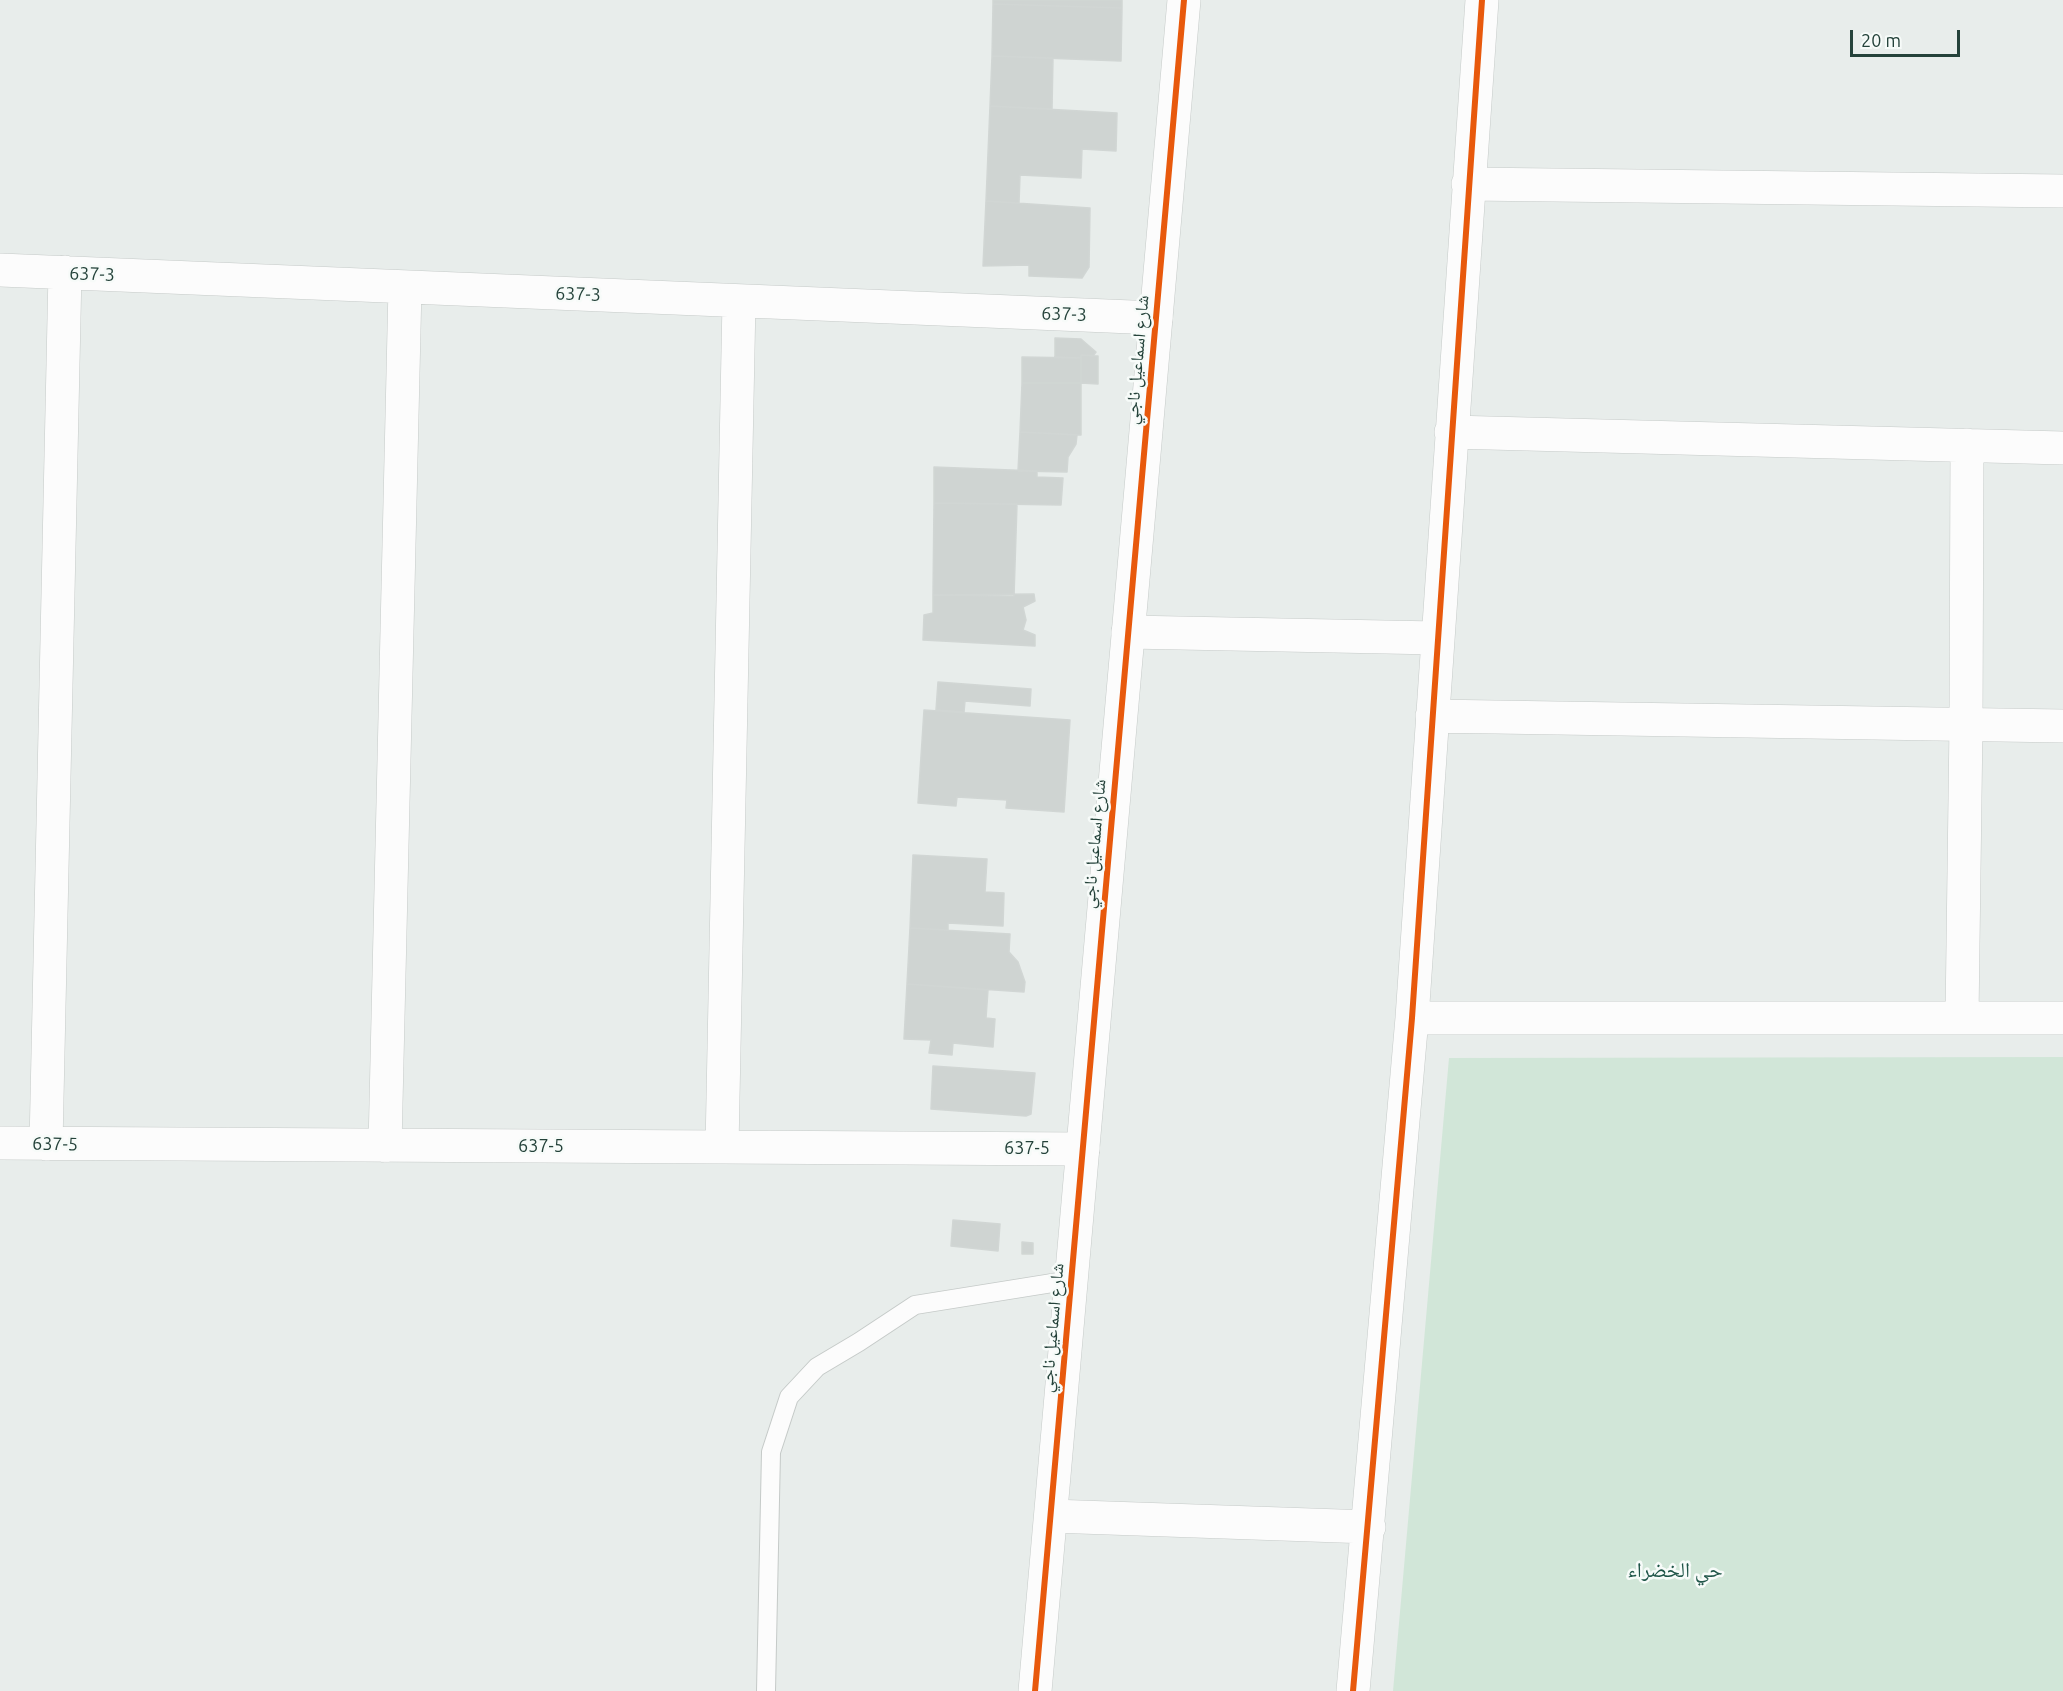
<!DOCTYPE html>
<html>
<head>
<meta charset="utf-8">
<style>
  body { margin:0 }
  #map { position:relative; width:2063px; height:1691px; overflow:hidden; background:#e8edeb; font-family:Ubuntu,sans-serif }
  canvas { display:block }
  .scale { position:absolute; left:1850px; top:30px; width:110px; height:27px; box-sizing:border-box; border:3px solid #24423a; border-top:0; padding-left:8px; font-size:18px; line-height:21px; white-space:nowrap; color:#24423a; -webkit-text-stroke:4px #f7fbf9; paint-order:stroke }
</style>
</head>
<body>
<div id="map">
<canvas width="2063" height="1691"></canvas>
<div class="scale">20 m</div>
</div>
<script>
const c = document.querySelector('canvas').getContext('2d');
c.lineJoin = 'round';
function fillPath(path, color) {
  c.fillStyle = color;
  c.fill(path, 'evenodd');
}
function stroke(path, color, width, dash) {
  c.strokeStyle = color;
  c.lineWidth = width;
  c.lineCap = dash ? 'butt' : 'round';
  c.setLineDash(dash || []);
  c.stroke(path);
}
function write(font, color, halo, rows, align = 'center') {
  c.font = font + ' Ubuntu,"Noto Naskh Arabic",sans-serif';
  c.lineWidth = 5;
  c.setLineDash([]);
  c.textBaseline = 'middle';
  c.strokeStyle = halo;
  c.fillStyle = color;
  for (const [text, x, y, turn = 0] of rows) {
    c.save();
    c.translate(x, y);
    c.rotate((+turn || 0) * Math.PI / 180);
    c.textAlign = isNaN(turn) ? turn : align;
    if (halo) c.strokeText(text, 0, 0);
    c.fillText(text, 0, 0);
    c.restore();
  }
}
const green = new Path2D(`
  M2063 1057V1691H1393L1449 1058Z`);
const building = new Path2D(`
  M993 0H1122V8L993 4Z
  M993 4 1122 8 1121 61 992 56Z
  M992 56 1053 58 1052 109 990 106Z
  M990 106 1117 113 1116 151 1082 149 1081 178 1020 175 1019 203 986 201Z
  M986 201 1090 208 1089 267 1082 278 1029 276V265L983 266Z
  M1055 338 1081 339 1096 352 1093 356 1081 355V358L1055 357Z
  M1081 355 1098 356V384L1081 383Z
  M1022 357 1081 358V383H1022Z
  M1022 383H1081V435L1020 432Z
  M1020 432 1077 435 1076 444 1068 457 1067 472 1018 471Z
  M934 467 1037 471V477L1063 478 1061 505 934 503Z
  M934 503 1017 504 1014 596 933 595Z
  M1034 594 1035 601 1023 607 1026 620 1023 630 1035 635V646L923 640 924 615 933 613V595Z
  M938 682 1031 689 1030 706 965 701 964 712 936 710Z
  M924 710 1070 720 1064 812 1006 808 1007 800 957 797 956 806 918 803Z
  M913 855 987 859 985 892 1004 893 1003 926 948 923V930L910 928Z
  M910 928 1010 934 1009 952 1018 962 1025 982 1024 992 907 984Z
  M907 984 988 990 986 1018 995 1019 993 1047 953 1043 952 1055 929 1053 931 1040 904 1039Z
  M933 1066 1035 1073 1031 1114 1026 1116 931 1109Z
  M953 1220 1000 1224 998 1251 951 1246Z
  M1022 1242 1033 1243V1254H1022Z`);
const service = new Path2D(`
  M766 1691 771 1452 789 1397 817 1367 859 1342 915 1305 1071 1280`);
const minor = new Path2D(`
  M1468 184 2063 191
  M0 270 1156 318
  M1451 432 2063 448
  M1128 632 1437 638
  M1432 716 2063 726
  M1962 1017 1966 725 1967 445
  M1412 1018H2063
  M0 1143 1083 1149
  M46 1144 65 272
  M385 1146 405 287
  M722 1147 739 301
  M1051 1516 1369 1527
  M1353 1691 1412 1018 1482 0`);
const tertiary = new Path2D(`
  M1035 1691 1184 0`);
const cycleway = new Path2D(`
  M1035 1691 1184 0
  M1353 1691 1412 1018 1482 0`);
const streetNames = [
  ["637-3",92,274,2],
  ["637-3",578,294,2],
  ["637-3",1064,314,2],
  ["شارع اسماعيل ناجي",1137,360,-85],
  ["شارع اسماعيل ناجي",1094,844,-85],
  ["637-5",55,1144,1],
  ["637-5",541,1146],
  ["637-5",1027,1148],
  ["شارع اسماعيل ناجي",1052,1328,-85]
];
const quarterNames = [
  ["حي الخضراء",1675,1570]
];
fillPath(green, '#d1e6d8');
fillPath(building, '#cfd4d2');
stroke(building, '#d1d6d4', 1.5);
stroke(service, '#c5cac8', 20);
stroke(minor, '#c5cac8', 34);
stroke(tertiary, '#c5cac8', 34);
stroke(service, '#fcfcfc', 18);
stroke(minor, '#fcfcfc', 33);
stroke(tertiary, '#fcfcfc', 33);
stroke(cycleway, '#e8590c', 6);
write('18px', '#24423a', '#f7fbf9', streetNames);
write('21px', '#1f5548', '#f7fbf9', quarterNames);
</script>
</body>
</html>
